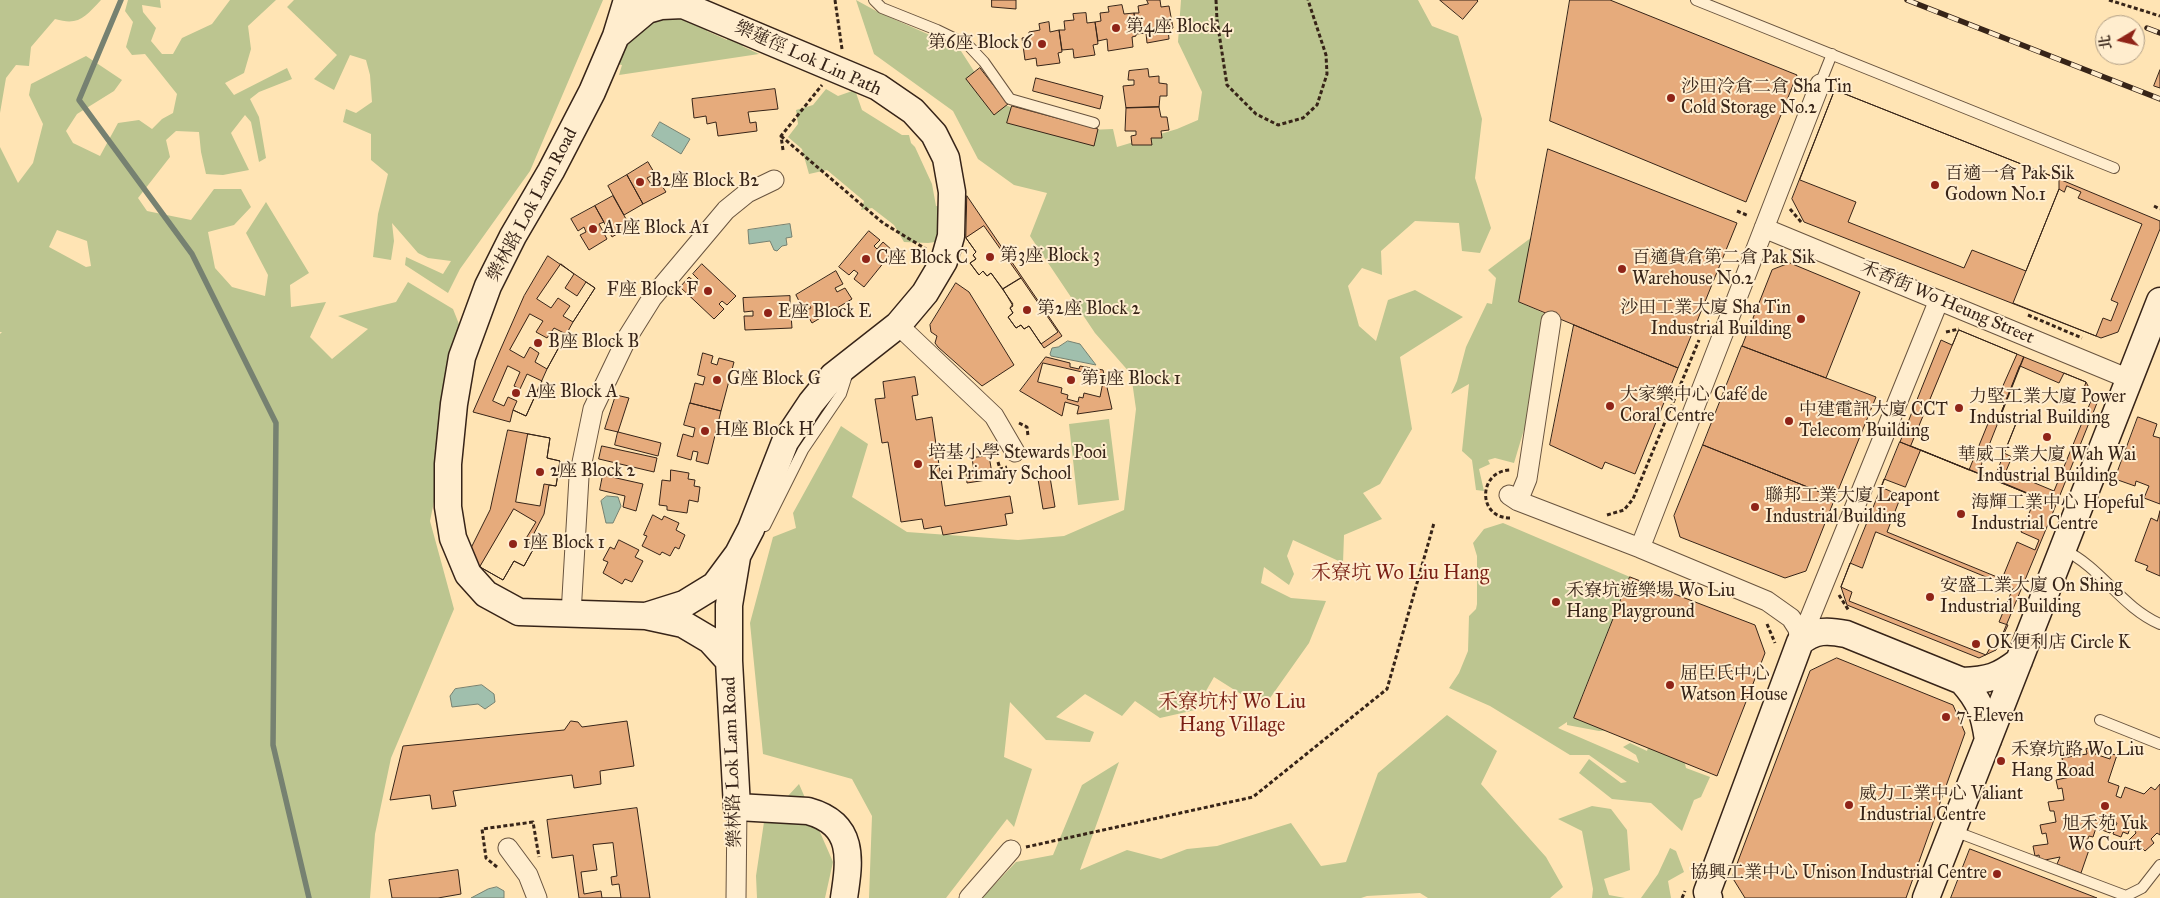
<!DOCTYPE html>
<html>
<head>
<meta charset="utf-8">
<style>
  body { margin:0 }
  #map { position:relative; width:2160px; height:898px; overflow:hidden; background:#ffe4b4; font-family:"IM FELL Great Primer","Noto Serif TC",serif }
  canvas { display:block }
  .north { position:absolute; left:2095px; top:15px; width:50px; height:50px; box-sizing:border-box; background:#ffedce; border:1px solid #af9d85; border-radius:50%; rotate:261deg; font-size:14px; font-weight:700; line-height:20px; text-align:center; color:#372418 }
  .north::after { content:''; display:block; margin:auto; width:18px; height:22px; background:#8f2418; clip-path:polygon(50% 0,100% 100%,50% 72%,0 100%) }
</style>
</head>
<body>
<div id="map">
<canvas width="2160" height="898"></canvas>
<div class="north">北</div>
</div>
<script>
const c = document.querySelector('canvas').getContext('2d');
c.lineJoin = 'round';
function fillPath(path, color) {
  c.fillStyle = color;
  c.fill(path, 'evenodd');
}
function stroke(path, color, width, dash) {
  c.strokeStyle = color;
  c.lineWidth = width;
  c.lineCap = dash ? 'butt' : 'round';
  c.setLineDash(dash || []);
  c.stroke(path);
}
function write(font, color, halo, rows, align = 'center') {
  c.font = font + ' "IM FELL Great Primer","Noto Serif TC",serif';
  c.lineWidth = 4;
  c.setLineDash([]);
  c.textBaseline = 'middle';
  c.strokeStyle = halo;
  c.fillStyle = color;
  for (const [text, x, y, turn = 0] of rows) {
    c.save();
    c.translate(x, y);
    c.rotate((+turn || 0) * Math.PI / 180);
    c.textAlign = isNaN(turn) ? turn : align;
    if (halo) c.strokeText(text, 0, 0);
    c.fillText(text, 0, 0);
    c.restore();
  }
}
const green = new Path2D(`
  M0 0H101C85 17 79 26 55 19L31 47 29 66 16 65 6 78 0 113Z
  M128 0H160L161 8 142 5 143 12 156 28 151 41 162 54H173L182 38 212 24 230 0H276L248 26 251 49 244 73 225 83 234 95 287 68 292 79 259 92 250 99 259 117 266 158 259 162 251 122 245 115 231 133 249 170 223 175 206 174 201 152 199 132 176 131 166 140 170 157 138 198 147 211 191 220 214 189H241L251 207 234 225 208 232 215 268 232 287 265 296 268 275 246 233 266 202 309 273 290 285 291 307 326 302 310 337 332 359 368 329 338 316 396 302 408 282 453 309 463 334 449 428 430 521 454 609 391 758 375 834 370 898H0V334L2 332H0V147L18 183 33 163 43 124 29 95 31 84 86 56 122 80 114 91 77 114 66 131 73 143 100 156 118 123 139 120 152 129 162 119 173 113 177 94 145 54 132 55 126 47 133 22 125 11ZM57 230 87 241 91 266 86 267 49 247Z
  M294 0H603L530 171 460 269 448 293 405 265 406 257 443 274 451 261 428 258 418 253 392 223 394 241 391 260 373 257 378 214 388 174 371 160V134L343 122 346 109 356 113 372 102 370 75 366 60 350 55 334 90 314 79 337 55 287 7Z
  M650 0 709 25 707 31 727 40 728 32 759 44 742 46 759 54 619 75 622 65 617 64Z
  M856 0 878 12 959 48 992 99 1065 131 1113 129 1117 147 1177 129 1198 120 1202 92 1178 42 1181 0H1418L1432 26 1458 36 1482 119 1475 178 1491 228 1480 253 1462 251 1459 223 1415 221 1381 251 1382 275 1362 268 1348 286 1359 326 1376 341 1388 300 1415 290 1463 317 1400 357 1412 429 1380 484 1363 493 1382 519 1344 535 1343 563 1293 540 1287 556 1294 574 1289 585 1264 567 1261 583 1291 598 1326 601 1309 643 1263 708 1214 677 1195 710 1160 718 1135 701 1122 716 1085 694 1056 717 1094 732 1090 742 1046 740 1010 702 1004 757 1032 769 1014 827 1007 819 946 898H869L872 816 852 779 763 754 750 623 773 537 796 528 793 513 841 426 868 444 852 497 907 532 1018 540 1064 536 1124 510 1136 409 1131 374 1095 333 1030 236 1047 193 1014 185 978 159 953 111 874 54Z
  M826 89 838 96 855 90 862 110 902 135H909L911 143 915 147 932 184 936 206 945 207 942 241 928 243 904 242 894 225 872 208 861 210 864 201 827 170 809 174 802 149 788 137 798 124 796 110 813 105Z
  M1532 237 1519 302 1557 319 1514 463 1495 458 1488 460 1490 464 1479 469 1484 491 1476 490 1472 460 1462 451 1469 384 1451 394 1457 381 1466 347 1487 303 1492 304 1496 278 1488 270Z
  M1109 419 1119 500 1078 505 1069 424Z
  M1503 523 1630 577 1581 699 1615 730 1599 731 1567 725V722L1558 728 1639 763 1636 755 1623 747 1630 743 1647 751 1652 734 1680 744 1686 768 1710 777 1701 797 1694 800 1682 831 1651 803 1612 799 1579 773 1589 759 1621 783 1627 782 1589 755H1570L1490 706 1449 688 1459 673 1468 651 1469 616 1476 609 1477 604V556L1473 543 1484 529Z
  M1447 715 1497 751 1481 784 1546 857 1563 887 1550 898H1428L1420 893 1367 896 1361 898H982L1016 862 1053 855 1082 785 1119 762 1080 870 1127 850 1161 859 1187 849 1217 846 1291 823 1321 866 1346 862 1378 773Z
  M799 784 833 862 825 898H757L756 876 764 822Z
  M1592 806 1611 809 1627 830 1630 870 1604 879 1609 895 1625 898H1592L1593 889 1582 831 1558 819Z
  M1670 848 1676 851 1684 872 1668 881 1671 898H1641L1658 874Z`);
const water = new Path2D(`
  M660 122 690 139 681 154 652 136Z
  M790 224 792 237 786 238 787 245 782 246 777 251 774 250 770 241 749 244 748 230Z
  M1068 341 1080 344 1096 365 1051 356 1050 354 1052 348 1058 347Z
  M607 496 618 497 621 506 613 523H606L601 501Z
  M482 685 494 694 495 702 485 709 478 704 452 707 450 696 455 689Z
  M497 887 504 891V898H471L488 889Z`);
const stream = new Path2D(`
  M121 0 79 100 192 254 276 423 273 745 309 898`);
const building = new Path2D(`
  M992 0H1016V9L992 7Z
  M1147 0H1160L1161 7 1169 6 1173 28 1168 29 1169 39 1147 43 1146 33 1136 34 1134 13H1139L1138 6 1148 4Z
  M1440 0H1477L1478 1 1463 19Z
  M1570 0H1610L1797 75 1746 202 1550 121Z
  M1122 5 1124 14 1134 13 1136 34V36L1132 37 1133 47 1108 51 1107 39 1098 41 1095 22 1101 21 1100 13 1109 12 1108 7Z
  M1086 13 1087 23 1095 22 1098 44 1093 45 1095 55 1074 58 1073 49 1062 50 1059 30H1065L1064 21 1074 20 1073 14Z
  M1049 22 1050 32 1059 30 1062 52 1058 53 1060 63 1037 66 1036 58 1025 60 1022 38 1029 37V32L1040 30 1039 24Z
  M980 68 1008 104 994 115 966 79Z
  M1148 69 1149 77 1159 76V83L1167 84V96H1160L1159 107 1126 108 1123 86 1134 85V80H1128L1129 71Z
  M2160 70V88L2154 86Z
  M1036 78 1103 96 1100 109 1033 91Z
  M775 89 778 109 748 112 750 123 756 122 757 131 718 136 716 122 707 124 706 116 694 118 692 99Z
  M1835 90 2059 179V189L2026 271 1972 250 1964 268 1848 222 1856 202 1800 180Z
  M1835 90 2059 179 2160 221V229L2118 332 2101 338 1804 222 1792 199Z
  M1012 106 1098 129 1094 146 1007 123Z
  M1159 107 1161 117H1167L1169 130 1161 131 1162 138H1151L1152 145H1132L1131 136 1136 135V131H1125L1126 108Z
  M1548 149 1737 223 1678 368 1519 302Z
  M648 162 655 174 647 178 651 184 658 180 666 192 643 204 627 175Z
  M627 175 643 204 624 215 608 186Z
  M2067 186 2081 192 2078 198 2142 224 2111 300 2118 303 2111 321 2103 318 2096 336 2013 303 2059 189 2064 192Z
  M613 196 630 226 612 237 595 206Z
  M967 196 1062 336 1044 348 1029 326 1024 329 1021 325 1016 328 1008 317 1013 313 1010 308 1013 304 991 273 987 276 983 271 979 275 970 263 976 259 973 255 976 252 966 238Z
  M595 206 604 222 599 224 607 239 589 250 580 235 586 232 584 227 578 231 571 219Z
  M984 226 1021 278 1003 289 991 273 987 276 983 271 979 275 970 263 976 259 973 255 976 252 966 238Z
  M869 231 880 240 874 246 877 249 883 242 893 251 864 287 854 279 858 273 854 270 849 275 839 267Z
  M548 256 595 288 573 322 547 369 526 416 513 410 510 422 473 412 524 296Z
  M1790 263 1860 292 1826 378 1742 346 1772 270Z
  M561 264 574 274 565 288 577 296 586 282 595 288 573 322 563 316 570 306 558 298 551 308 537 299Z
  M702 264 736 296 727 305 722 301 719 304 724 309 714 319 680 287 689 277 696 283 699 280 693 274Z
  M836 271 843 284 835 288 837 292 845 288 852 299 812 323 805 311 811 308 808 303 802 307 796 295Z
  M1021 278 1058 332 1041 344 1029 326 1024 329 1021 325 1016 328 1008 317 1013 313 1010 308 1013 306 1003 289Z
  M956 283 969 292 1014 365 982 386 938 347 935 343 937 336 931 332 930 325Z
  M790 296V309H783L784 315H791L792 328 745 330 744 316H753V311L744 312 743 298Z
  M530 314 543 321 536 332 547 338 554 328 566 334 547 369 535 362 539 353 530 347 524 358 510 350Z
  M1574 325 1678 368 1635 474 1605 462 1602 469 1550 445Z
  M1959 330 2024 357 1978 473 1900 442 1941 340 1952 345Z
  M1959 330 2017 354 1998 397 2006 401 2001 414 1997 424 1989 421 1969 470 1911 446Z
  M1742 346 1876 397 1835 498 1703 445Z
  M703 353 713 356 711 363 717 365 719 358 734 362 721 411 690 403 695 383 703 385 705 377 698 375Z
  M1046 357 1070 363V367L1079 369 1080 366 1103 370 1112 409 1077 414 1079 406 1065 402 1062 416 1020 391Z
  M2024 357 2086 382 2097 403 2056 505 1994 479 2017 421 2001 414Z
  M1043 363 1104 377 1100 397 1084 393 1083 398 1079 397 1078 402 1067 399 1068 395 1061 393 1062 388 1038 382Z
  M508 366 520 372 514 386 520 389 527 374 542 381 526 416 513 410 517 401 508 397 504 406 493 401Z
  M2020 366 2059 383 2064 373 2086 382 2083 391 2093 396 2054 491 2006 471 2012 457 2004 453 2017 421 2001 414Z
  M915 377 918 395 912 396 916 420 932 417 945 506 1010 496 1013 513 1005 514 1007 525 943 535 941 526 924 529 922 519 901 522 888 442 882 443 875 399 885 398 883 382Z
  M616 395 629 398 618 432 605 429Z
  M690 403 721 411 708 464 696 461 698 452 693 451 691 460 677 456 683 434 693 437 695 428 684 425Z
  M2138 417 2157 424 2153 436 2160 438V504L2144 498 2149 486 2136 481 2135 486 2115 479Z
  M508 430 550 438 547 458 560 461 556 486 549 485 544 514 529 543 535 546 524 566 514 561 503 580 480 567 469 552 490 510Z
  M618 432 661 443 658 456 615 445Z
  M528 434 550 438 547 458 560 461 556 486 544 484 540 506 516 502Z
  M1900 442 2056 505 1996 650 1979 658 1847 605 1841 587Z
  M1703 445 1835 498 1806 571 1785 578 1680 537 1674 516Z
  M602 446 657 458 654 472 599 459Z
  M1921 450 2036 497 2021 532 2039 540 2035 550 2017 542 2002 579 1887 532 1901 496 1881 487 1884 479 1905 487Z
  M989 456 993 479 967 483 966 472 974 471 972 458Z
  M671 470 689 473 688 479 695 480 694 486 700 487 698 502 689 500 687 513 667 510V506L659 505 662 480 670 481Z
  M603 475 643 484 636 511 623 507 625 496 600 490Z
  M1050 477 1055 507 1043 509 1038 479Z
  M514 509 536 522 525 540 535 546 524 566 514 561 503 580 480 567Z
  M2160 511V576L2146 570 2148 566 2135 561 2151 518 2157 521Z
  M653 515 662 520 664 516 679 523 676 530 685 535 679 549 675 547 670 556 662 552 660 555 642 546 647 536 644 535Z
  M1876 532 2013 588 1999 622 2008 625 1996 650 1990 648 1986 655 1849 601 1852 592 1841 587 1850 563 1862 568Z
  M619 540 639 550 635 557 643 561 632 582 625 579 622 584 603 573 608 562 603 560 610 547 614 549Z
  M1630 577 1755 625 1765 653 1717 776 1574 718Z
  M1837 658 1953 705 1965 733 1906 898H1745L1732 877 1810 671Z
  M571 721 578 722 582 727 627 721 634 766 600 771 601 784 574 788 572 775 453 791 456 806 432 809 430 795 390 800 403 746 564 730Z
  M2094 747 2097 748 2095 754 2110 759 2111 754 2117 755 2108 782 2119 786 2116 796 2121 798 2125 787 2144 794 2151 787 2155 790 2160 784V835L2157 833 2151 839 2154 843 2145 851 2139 845 2136 849 2128 841 2136 833 2134 829 2130 828 2128 834 2123 832 2121 837 2113 834 2117 823 2114 822 2110 833 2102 830 2103 827 2097 825 2093 837 2089 836 2086 843 2091 844 2081 873 2057 864 2060 857 2040 861 2039 855 2035 856 2033 846 2048 844 2046 833 2042 834 2040 825 2056 822 2054 811H2050L2048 802 2064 800 2062 788 2058 789 2056 780 2070 777 2068 767 2064 768 2062 758 2087 754 2086 749Z
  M637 808 650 898H579L573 855 552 858 547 820Z
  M613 843 617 876 611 877 612 885 619 884 621 898H602L601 891 584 894 581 872 597 870 593 845Z
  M1970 849 2097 898H1951Z
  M458 870 461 894 438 898H392L389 880Z`);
const path = new Path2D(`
  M835 0 842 49
  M1216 0 1217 20 1227 85 1256 114 1278 125 1303 118 1317 105 1327 74 1326 55 1308 0
  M2109 0 2160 16
  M781 136 883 223 926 249
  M783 150 781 136 822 85
  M2154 206 2160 209
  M1790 209 1802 223
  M1737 211 1749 216
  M2028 315 2082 338
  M1946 332 1959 329
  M1019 423 1027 427 1028 436
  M998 462 1000 469 1007 467
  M1607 515 1624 510 1633 499 1699 340
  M1510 518C1477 518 1478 471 1510 470
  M1839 595 1849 611
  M1767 624 1775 643
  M1026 847 1253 797 1387 689 1434 523
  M497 867 486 858 482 829 533 822 539 857
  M1682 898 1685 891`);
const lane = new Path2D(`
  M874 0 882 8 937 30 968 45 984 62 1010 99 1094 123
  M1696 0 2114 168
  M1820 84 1832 54
  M765 526 803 450 841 394 848 372
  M2064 550C2102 568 2121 607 2160 624
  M2100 720 2160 744
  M1954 831 2126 896 2142 888 2160 865`);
const street = new Path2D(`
  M1764 228 2129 379
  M898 325 994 416 1015 452
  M1509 495 1518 501 1640 548 1767 601 1791 618 1798 629 1800 642
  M1518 501 1527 479 1551 321
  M1640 548 1820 84
  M571 614 579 477 593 409 627 338 652 298 726 210 747 193 774 180
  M1800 642 1939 300
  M508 848 528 875 537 898
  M736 898 737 807
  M969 898 1011 850`);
const secondary = new Path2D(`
  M627 0 616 36 592 92 551 171 513 236 488 286 462 357 454 404 448 464V507L453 538 468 574 486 594 519 612 646 616 683 624 710 640 729 661
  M616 36 647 10 661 6 683 5
  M737 557 729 605V661L737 807 808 811C855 824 850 859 844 898
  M646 616 684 604 715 585 738 554 751 529 785 442 811 403 833 376 898 325 925 293 944 261 951 236 952 192 946 158 934 134 913 111 878 87 683 5 676 0
  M1962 681C1980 701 1984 713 1988 740
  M1709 898 1707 892 1800 642C1815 630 1827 630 1846 634L1962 681C1989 680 1998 677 2019 661
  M1926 898 2160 301`);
const rail = new Path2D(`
  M1907 0 2160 99
  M2147 28 2160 33`);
const markers = [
  [1116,28,5,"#8f2418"],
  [1042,44,5,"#8f2418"],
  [1671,98,5,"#8f2418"],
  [640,182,5,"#8f2418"],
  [1935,185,5,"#8f2418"],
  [593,229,5,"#8f2418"],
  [990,257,5,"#8f2418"],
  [866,259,5,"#8f2418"],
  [1622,269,5,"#8f2418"],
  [708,291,5,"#8f2418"],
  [1027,310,5,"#8f2418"],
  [768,313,5,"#8f2418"],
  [1801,319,5,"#8f2418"],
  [538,343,5,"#8f2418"],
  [717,380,5,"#8f2418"],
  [1071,380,5,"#8f2418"],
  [516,393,5,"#8f2418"],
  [1610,406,5,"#8f2418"],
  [1959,408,5,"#8f2418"],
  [1789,421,5,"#8f2418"],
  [705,431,5,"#8f2418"],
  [2047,437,5,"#8f2418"],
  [918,464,5,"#8f2418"],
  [540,472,5,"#8f2418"],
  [1755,507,5,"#8f2418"],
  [1961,514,5,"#8f2418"],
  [513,544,5,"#8f2418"],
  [1930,597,5,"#8f2418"],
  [1556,602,5,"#8f2418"],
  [1976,644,5,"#8f2418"],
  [1670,685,5,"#8f2418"],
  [1946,717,5,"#8f2418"],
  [2001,761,5,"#8f2418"],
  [1849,805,5,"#8f2418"],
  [2105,806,5,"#8f2418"],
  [1997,874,5,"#8f2418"]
];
const poiNames = [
  ["第4座 Block 4",1126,28],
  ["第6座 Block 6",1032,44,"right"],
  ["沙田冷倉二倉 Sha Tin",1681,88],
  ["Cold Storage No.2",1681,109],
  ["百適一倉 Pak Sik",1945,175],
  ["Godown No.1",1945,196],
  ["B2座 Block B2",650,182],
  ["A1座 Block A1",603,229],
  ["第3座 Block 3",1000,257],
  ["C座 Block C",876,259],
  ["百適貨倉第二倉 Pak Sik",1632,259],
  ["Warehouse No.2",1632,280],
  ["F座 Block F",698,291,"right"],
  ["沙田工業大廈 Sha Tin",1791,309,"right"],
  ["Industrial Building",1791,330,"right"],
  ["第2座 Block 2",1037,310],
  ["E座 Block E",778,313],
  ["B座 Block B",548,343],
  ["G座 Block G",727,380],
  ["第1座 Block 1",1081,380],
  ["A座 Block A",526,393],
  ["大家樂中心 Café de",1620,396],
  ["Coral Centre",1620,417],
  ["力堅工業大廈 Power",1969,398],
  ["Industrial Building",1969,419],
  ["中建電訊大廈 CCT",1799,411],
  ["Telecom Building",1799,432],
  ["H座 Block H",715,431],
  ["培基小學 Stewards Pooi",928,454],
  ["Kei Primary School",928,475],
  ["華威工業大廈 Wah Wai",2047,456,"center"],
  ["Industrial Building",2047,477,"center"],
  ["2座 Block 2",550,472],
  ["聯邦工業大廈 Leapont",1765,497],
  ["Industrial Building",1765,518],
  ["海輝工業中心 Hopeful",1971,504],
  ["Industrial Centre",1971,525],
  ["1座 Block 1",523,544],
  ["安盛工業大廈 On Shing",1940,587],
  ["Industrial Building",1940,608],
  ["禾寮坑遊樂場 Wo Liu",1566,592],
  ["Hang Playground",1566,613],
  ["OK便利店 Circle K",1986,644],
  ["屈臣氏中心",1680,675],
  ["Watson House",1680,696],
  ["7-Eleven",1956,717],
  ["禾寮坑路 Wo Liu",2011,751],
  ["Hang Road",2011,772],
  ["威力工業中心 Valiant",1859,795],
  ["Industrial Centre",1859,816],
  ["旭禾苑 Yuk",2105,825,"center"],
  ["Wo Court",2105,846,"center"],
  ["協興工業中心 Unison Industrial Centre",1987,874,"right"]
];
const streetNames = [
  ["樂蓮徑 Lok Lin Path",808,59,24],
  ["樂林路 Lok Lam Road",533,205,-62],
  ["禾香街 Wo Heung Street",1947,303,23],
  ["樂林路 Lok Lam Road",733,762,-92]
];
const quarterNames = [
  ["禾寮坑 Wo Liu Hang",1400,574],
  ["禾寮坑村 Wo Liu",1232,703],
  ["Hang Village",1232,726]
];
fillPath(green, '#bcc590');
fillPath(water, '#a0bfad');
stroke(water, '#768171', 1);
stroke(stream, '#768171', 5.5);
fillPath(building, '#e6ab7c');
stroke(building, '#372418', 1);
stroke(lane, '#69543f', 12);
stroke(street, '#69543f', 21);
stroke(secondary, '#372418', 29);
stroke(path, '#372418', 3, [4, 2.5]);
stroke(lane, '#ffedce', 10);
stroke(street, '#ffedce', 19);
stroke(secondary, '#ffedce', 26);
stroke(rail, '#372418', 5.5);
stroke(rail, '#ffedce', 4, [11]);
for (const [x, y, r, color] of markers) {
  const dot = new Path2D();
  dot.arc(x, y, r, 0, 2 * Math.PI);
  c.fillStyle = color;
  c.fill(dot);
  stroke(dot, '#ffedce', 2);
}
write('18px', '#372418', '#ffedce', poiNames, 'left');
write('18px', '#372418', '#ffedce', streetNames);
write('20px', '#7a1f14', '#ffedce', quarterNames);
</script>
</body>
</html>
